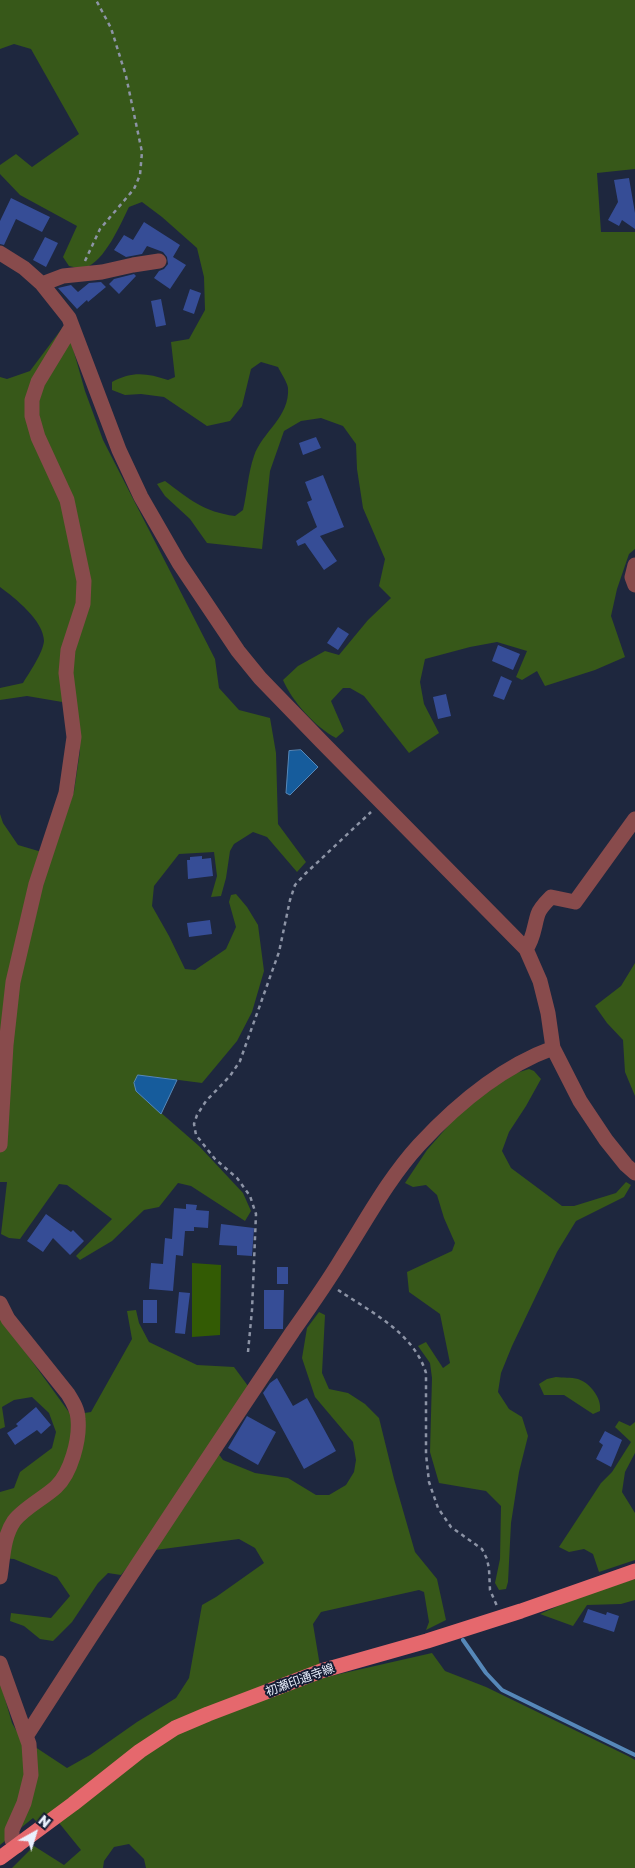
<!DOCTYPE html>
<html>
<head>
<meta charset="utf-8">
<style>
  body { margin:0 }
  #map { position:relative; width:635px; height:1868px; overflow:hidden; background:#1e273e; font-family:"Golos Text",sans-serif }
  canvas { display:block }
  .north { position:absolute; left:10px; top:1808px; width:50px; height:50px; -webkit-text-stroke:4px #151d34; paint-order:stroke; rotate:39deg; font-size:14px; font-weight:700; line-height:20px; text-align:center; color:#eaf0fd }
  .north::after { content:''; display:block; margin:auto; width:18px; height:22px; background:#eaf0fd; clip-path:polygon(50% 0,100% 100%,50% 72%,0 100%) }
</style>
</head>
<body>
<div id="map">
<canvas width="635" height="1868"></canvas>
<div class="north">N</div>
</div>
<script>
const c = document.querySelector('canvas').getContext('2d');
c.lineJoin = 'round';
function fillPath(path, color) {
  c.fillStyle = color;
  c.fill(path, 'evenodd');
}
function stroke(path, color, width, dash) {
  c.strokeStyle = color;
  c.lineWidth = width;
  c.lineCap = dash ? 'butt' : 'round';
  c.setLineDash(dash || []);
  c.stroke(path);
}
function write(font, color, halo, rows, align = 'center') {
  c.font = font + ' "Golos Text","Noto Sans JP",sans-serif';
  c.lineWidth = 4;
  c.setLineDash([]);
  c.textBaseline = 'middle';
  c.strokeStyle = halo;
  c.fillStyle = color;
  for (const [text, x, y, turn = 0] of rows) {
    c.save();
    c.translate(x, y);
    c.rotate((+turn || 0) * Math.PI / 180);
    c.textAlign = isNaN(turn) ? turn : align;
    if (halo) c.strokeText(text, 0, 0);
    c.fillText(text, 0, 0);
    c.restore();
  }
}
const green = new Path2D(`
  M192 1263 221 1265 220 1335 192 1337Z`);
const forest = new Path2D(`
  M0 0H635V169L597 173 601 232H635V549L629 554 617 589 611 616 625 657 595 670 545 686 537 671 522 680 516 677 527 651 497 642 470 647 425 659 420 682 424 704 439 733 409 753 364 696 350 688H343L331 701 344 731 336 738C315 727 292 701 283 680L298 666 325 651 339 655 368 620 391 598 379 586 385 559 363 508 357 469 356 444 343 426 321 418 301 421 284 431 270 471 262 549 207 543 190 519 165 496 157 484 165 481C189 499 204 512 235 516L243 510C247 493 248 473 254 456 262 432 290 417 288 388 287 382 281 373 278 367L261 362 251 369 242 406 230 421 207 426 164 397 141 394 125 395 112 390V382C132 371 147 373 168 380L175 377 171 342 189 339 205 310 204 277 197 248 162 217 142 202 129 207C120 225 105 261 85 268 81 269 74 267 69 266L63 257 77 226 20 195 0 174V165L16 154 32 167 79 134 31 49 14 44 0 49Z
  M63 327 72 345 85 391 103 440 215 659 219 688 239 710 270 718 276 753 278 824 306 862 297 872 267 837 253 832 234 844 230 851 226 878 221 896 211 897 217 876 214 852 179 854 154 886 152 906 169 936 185 969 195 970 226 949 236 927 229 902 231 895 236 894 247 907 258 925 264 971 252 1012 237 1041 202 1083 148 1076 136 1091 199 1146 243 1193 251 1211 245 1221 191 1186 178 1183 159 1207 144 1210 112 1241 80 1260 76 1256 112 1219 67 1185 59 1184 20 1239 9 1238 1 1234 7 1182H0V814L3 823 18 845 52 855 74 791 80 751 74 704 27 696 0 700V688L23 683C29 673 43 653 44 641 44 621 15 598 0 587V377L7 379 30 371Z
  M635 963V1096L625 1072 623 1040 607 1023 595 1006 621 986Z
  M529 1069 534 1071 541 1079 526 1106 509 1132 502 1151 511 1168 562 1206H574L616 1193 626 1182 631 1185 624 1197 576 1221 557 1252 512 1346 501 1373 498 1392 509 1409 522 1417 528 1436 519 1472 511 1523 508 1582 506 1589 499 1590 495 1583 500 1559 501 1506 486 1491 439 1483 430 1452 432 1378 430 1363 418 1346 426 1342 443 1368 450 1363 440 1314 409 1292 407 1272 452 1251 455 1243 444 1218 437 1195 426 1185 413 1187 405 1183 427 1150 462 1110 513 1074Z
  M136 1310 139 1323 149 1342 197 1365 234 1367 248 1386 213 1446 223 1460 255 1473 288 1478 316 1495H329L346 1485 354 1472 356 1460 353 1442 315 1397 302 1358 307 1328 319 1312 325 1315 322 1373 329 1389 348 1393 365 1404 379 1418 394 1479 415 1552 437 1579 446 1620 426 1630 429 1622 424 1592 419 1590 321 1612 313 1624 322 1678 432 1653 445 1671 486 1687 628 1756 635 1760V1868H146L144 1859 129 1844 114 1847 104 1861 103 1868H12L34 1846 64 1865 81 1850 51 1813 40 1825 33 1818 0 1845V1681L12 1723 20 1737 67 1768 90 1755 137 1722 176 1698 189 1678 202 1605 216 1597 264 1563 255 1548 239 1539 140 1552 121 1575 108 1573 98 1583 72 1622 53 1641 40 1639 24 1626 10 1621 11 1613 51 1618 70 1596 57 1577 14 1559 0 1558V1492L14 1488 20 1472 52 1448 56 1432 49 1413 32 1397 14 1400 2 1407 5 1427 0 1429V1317L71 1415 91 1412 132 1339 127 1311Z
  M556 1377C563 1378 571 1377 578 1379 590 1383 602 1398 600 1411L593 1414 564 1395H544L539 1384 547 1379Z
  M619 1421 630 1426 635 1422V1453L625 1472 622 1492 635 1513V1560L599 1572 593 1554 584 1549 569 1552 559 1547 601 1483 612 1472 631 1442 615 1427Z
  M635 1579V1600L621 1604 587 1605 573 1626 540 1614 578 1597Z`);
const water = new Path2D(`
  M301 750 318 767 290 795 286 793 289 751Z
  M138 1075 177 1080 161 1114 136 1091 134 1083Z`);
const stream = new Path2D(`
  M463 1640 486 1673 502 1690 635 1755`);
const building = new Path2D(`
  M629 178 635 213V229L622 220 619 226 608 220 618 202 614 180Z
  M11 198 50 217 42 232 16 219 4 245 0 244V221Z
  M144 222 180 245 173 257 186 265 170 289 154 278 159 271 164 269 168 264 167 257 163 252 147 246 142 254 126 257 114 250 124 235 133 240Z
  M45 237 58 243 46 267 33 260Z
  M134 274 136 276 119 294 109 284 114 279Z
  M101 282 106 287 88 302 87 300 77 309 58 288 71 285 78 292 89 283Z
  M190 289 201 293 194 314 183 310Z
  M161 299 166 325 156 327 151 301Z
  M316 437 321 448 303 455 299 443Z
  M323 475 344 527 320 536 337 561 324 570 305 543 298 546 296 541 317 527 307 502 312 500 305 482Z
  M338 627 349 634 338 650 327 643Z
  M498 645 520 654 513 670 492 661Z
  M501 676 512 681 504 700 493 696Z
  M446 694 451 716 438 719 433 697Z
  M202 856V859L211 858 213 876 188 879 187 860H190V857Z
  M210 920 212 934 189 937 187 923Z
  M186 1204 197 1205 196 1210 209 1211 208 1228 194 1227V1231H185L183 1256 176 1255 173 1291 149 1289 151 1263 163 1264 165 1238 172 1239 174 1208 186 1209Z
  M46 1214 71 1232 73 1230 84 1241 70 1255 53 1238 43 1252 27 1241Z
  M221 1224 254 1228 252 1256 237 1255V1246L219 1245Z
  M277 1267H288V1284H277Z
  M264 1290H284L283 1329H264Z
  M179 1292 190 1293 185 1334 175 1333Z
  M143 1300H157V1323H143Z
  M277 1378 293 1406 307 1398 336 1451 304 1469 263 1393 270 1383Z
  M36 1407 51 1425 41 1434 37 1430 15 1445 7 1433 18 1426 16 1424Z
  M247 1416 276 1432 258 1465 228 1448Z
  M605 1431 622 1440 611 1467 596 1459 603 1445 599 1442Z
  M588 1609 606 1615 607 1612 619 1616 614 1632 583 1622Z`);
const path = new Path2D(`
  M85 261 100 229 134 189 140 175 142 152 126 76 111 28 96 0
  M338 1290C371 1312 414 1333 426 1373V1454L429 1482 438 1508 451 1527 482 1549 487 1559 489 1569 490 1590 497 1606
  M248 1352 252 1310 256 1214 250 1196 237 1178 215 1159 196 1135 194 1124 197 1115 206 1101 230 1076 240 1061 279 952 290 900 295 885 305 874 371 812`);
const minor = new Path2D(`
  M0 253 24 268 42 284 69 318 119 450 141 497 179 563 238 651 260 678 321 741 526 949 540 981 548 1013 553 1048 580 1101 606 1140 626 1165 635 1173
  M42 284 63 276 102 272 133 265 159 261
  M635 565 632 577 635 585
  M526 949C534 938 534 926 538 914 540 908 546 902 551 897L575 902 635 819
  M0 1145 6 1045 13 982 36 884 66 793 74 737 66 673 68 650 83 604 84 581 67 500 38 437 32 416V400L38 382 72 326
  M0 1303 8 1319 68 1394C73 1402 78 1410 78 1419 80 1439 71 1473 56 1487 44 1498 24 1508 14 1521 3 1537 3 1558 0 1577
  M0 1663 29 1744 31 1775 24 1803 12 1830V1840L17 1846
  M27 1735C114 1599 203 1465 293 1331 310 1307 327 1283 342 1258 367 1219 388 1179 419 1145 456 1105 501 1067 553 1048`);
const major = new Path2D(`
  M0 1858 73 1804 140 1751 175 1728 208 1714 321 1671 427 1641 521 1611 635 1571`);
const streetNames = [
  ["初瀬印通寺線",300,1680,-20]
];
fillPath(green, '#335b04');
fillPath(forest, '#375819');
fillPath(water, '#165c9c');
stroke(water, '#5688b9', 1);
stroke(stream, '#5688b9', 4);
fillPath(building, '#364d96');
stroke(path, '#8d94a6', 2.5, [4, 4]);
stroke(minor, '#884b4c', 15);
stroke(major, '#e5686d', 15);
write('12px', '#eaf0fd', '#151d34', streetNames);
</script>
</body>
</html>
